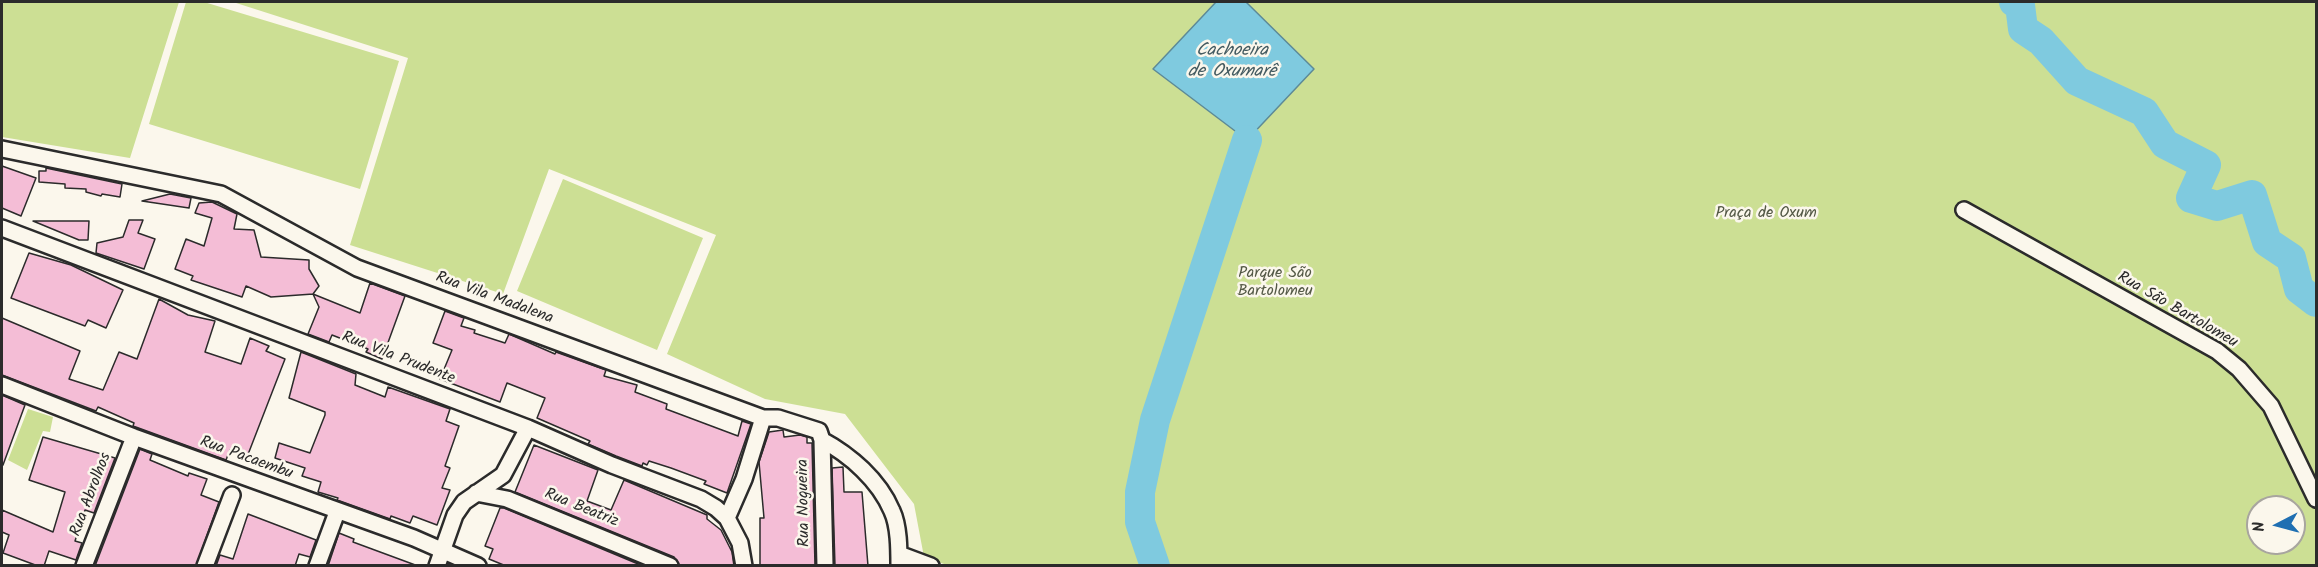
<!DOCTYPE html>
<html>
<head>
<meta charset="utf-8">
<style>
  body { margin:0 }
  #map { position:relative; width:2318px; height:567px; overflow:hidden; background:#fbf7ec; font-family:Kalam,sans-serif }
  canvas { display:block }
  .frame { position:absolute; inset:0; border:3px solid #2b2b2b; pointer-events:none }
  .north { position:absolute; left:2246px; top:495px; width:60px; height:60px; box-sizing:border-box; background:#fbf7ec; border:2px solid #a8a59f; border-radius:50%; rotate:264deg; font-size:16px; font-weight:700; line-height:24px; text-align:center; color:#2b2b2b }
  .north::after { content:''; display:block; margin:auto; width:21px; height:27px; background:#1f6fb2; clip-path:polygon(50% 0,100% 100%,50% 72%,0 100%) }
</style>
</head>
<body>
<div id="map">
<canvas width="2318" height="567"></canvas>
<div class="frame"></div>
<div class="north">N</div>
</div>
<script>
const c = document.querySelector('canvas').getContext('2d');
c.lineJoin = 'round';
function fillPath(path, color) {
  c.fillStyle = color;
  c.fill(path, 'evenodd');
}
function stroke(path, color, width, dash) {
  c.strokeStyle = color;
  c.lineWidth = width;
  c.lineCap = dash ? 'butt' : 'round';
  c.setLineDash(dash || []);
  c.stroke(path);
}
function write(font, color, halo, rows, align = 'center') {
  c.font = font + ' Kalam,sans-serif';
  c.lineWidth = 5;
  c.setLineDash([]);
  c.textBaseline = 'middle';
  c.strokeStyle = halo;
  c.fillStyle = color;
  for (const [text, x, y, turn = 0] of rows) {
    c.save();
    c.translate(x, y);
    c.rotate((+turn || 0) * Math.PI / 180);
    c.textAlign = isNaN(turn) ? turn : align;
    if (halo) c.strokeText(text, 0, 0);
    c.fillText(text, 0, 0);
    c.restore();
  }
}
const green = new Path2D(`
  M2 2H179L130 158 2 137Z
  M186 2H204L399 61 360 189 149 124Z
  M233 2H2316V565H947L924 557 914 504 845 414 765 399 667 354 716 235 549 169 503 294 350 245 408 58ZM2258 507H2294V543H2258Z
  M563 179 703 238 657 350 517 291Z
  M28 409 53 417 50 432 43 431 27 470 8 460Z`);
const water = new Path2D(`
  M1216 2H1246L1314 69 1247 140 1153 69Z`);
const river = new Path2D(`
  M2014 2 2020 5 2023 29 2041 41 2077 81 2144 112 2165 144 2206 165 2191 198 2217 206 2252 195 2267 242 2291 258 2299 289 2316 302
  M1155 566 1140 522V492L1155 420 1247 140`);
const building = new Path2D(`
  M2 166 36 178 21 216 2 208Z
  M46 168 122 184 120 197 102 194 101 196 86 192V189L65 188V184L39 182V171H46Z
  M170 194 191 198 189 208 142 201Z
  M212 202 237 214 234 229 254 230 261 257 309 260V269L319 286 313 294 271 297 246 286 242 297 191 280 193 276 175 269 186 239 204 246 212 218 195 213 199 203Z
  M129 220H143L138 233 155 239 144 269 96 253 97 243 123 237Z
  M33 221H89L88 240H79Z
  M29 253 71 265 123 290 106 328 88 320 85 326 11 298Z
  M370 283 405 296 382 359 366 352 368 349 332 335 329 342 308 334 319 307 313 294 360 313Z
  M159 299 188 315 215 321 205 352 241 364 250 338 269 346 266 351 285 359 247 457 230 450 226 460 133 426 134 423 98 407 96 411 2 375V318L80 351 69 379 103 390 119 352 137 359Z
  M445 311 464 318 461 326 475 330 474 333 505 343 509 334 555 354 556 352 606 370 604 376 637 385 635 392 667 404 666 409 738 436 742 421 751 424 727 493 704 484 706 481 671 468 649 461 647 465 643 463 642 466 616 456 588 444 590 441 537 418 545 398 507 383 500 402 440 379 452 350 433 343Z
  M301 352 356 374 355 385 385 397 388 387 450 409 446 421 459 426 445 466 450 468 442 488 450 490 437 525 413 516 410 523 391 516 390 519 337 500 338 498 318 492 321 482 302 476 305 468 275 458 279 443 310 453 325 415V412L289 398Z
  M2 395 25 405 3 465 2 464Z
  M783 430 784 437 800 435 807 437V443H812L815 566H760V518H764L759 462 769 432Z
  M43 437 115 458 94 513 85 510 75 541 82 543 76 560 49 551 44 566H38L3 553 9 535 2 532V510L53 532 65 492 29 480Z
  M534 445 598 470 587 501 611 510 624 480 707 515V519L721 530 732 552 734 566H680L674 557 515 492Z
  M140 449 152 454 150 460 188 476 189 473 207 479 201 495 219 502 196 566H95Z
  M843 467 844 492H862L868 566H835L832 468Z
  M500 508H504L643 566H506L489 559 493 549 485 546Z
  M248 514 316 540 310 557 299 554 295 566H216L220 555 233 559Z
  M339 533 354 539 353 542 418 566H328Z`);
const street = new Path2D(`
  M2 149 221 194 357 268 763 418H778L819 431 822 440C850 455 879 480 892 511 899 526 899 549 899 566
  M1964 210 2217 351 2239 369 2271 406 2316 499
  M2 228 528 428 612 465 701 499 716 508 727 518 740 543 744 566
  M2 385 134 437 414 538 478 566
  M822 440 825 566
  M476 493 507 499 670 566
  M727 518 744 479 763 418
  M899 554 931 566
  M84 566 134 437
  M205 566 232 495
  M317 566 337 512
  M437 566 455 515 464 502 503 475 528 428`);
const parkNames = [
  ["Praça de Oxum",1766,214],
  ["Parque São",1275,274],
  ["Bartolomeu",1275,292]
];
const streetNames = [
  ["Rua Vila Madalena",494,299,20],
  ["Rua São Bartolomeu",2177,311,30],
  ["Rua Vila Prudente",398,359,21],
  ["Rua Pacaembu",246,459,20],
  ["Rua Abrolhos",92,495,-69],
  ["Rua Nogueira",805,503,-91],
  ["Rua Beatriz",581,509,22]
];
const waterNames = [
  ["Cachoeira",1232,52],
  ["de Oxumarê",1232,73]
];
fillPath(green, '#ccdf94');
fillPath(water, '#7fcadf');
stroke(water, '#5d8a97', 1.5);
stroke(river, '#7fcadf', 30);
fillPath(building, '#f4bdd6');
stroke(building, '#2b2b2b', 1.5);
stroke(street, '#2b2b2b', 20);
stroke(street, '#fbf7ec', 15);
write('16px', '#535845', '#fbf7ec', parkNames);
write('16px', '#2b2b2b', '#fbf7ec', streetNames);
write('italic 18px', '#445b61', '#fbf7ec', waterNames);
</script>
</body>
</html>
